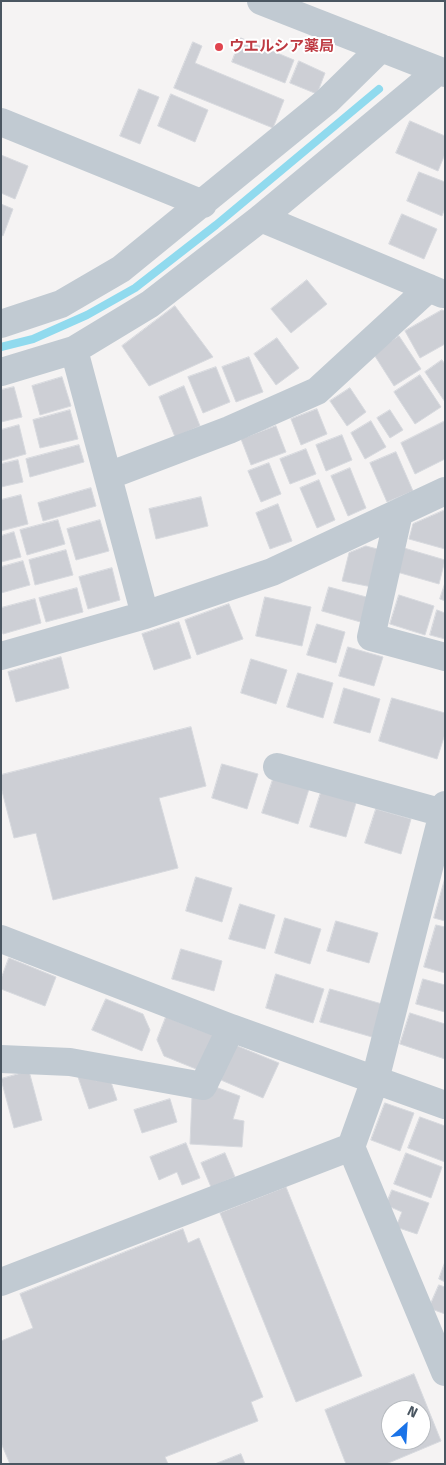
<!DOCTYPE html>
<html>
<head>
<meta charset="utf-8">
<style>
  body { margin:0 }
  #map { position:relative; width:446px; height:1465px; overflow:hidden; background:#f5f3f3; font-family:"Fira Sans",sans-serif }
  canvas { display:block }
  .frame { position:absolute; inset:0; border:2px solid #4a5661; pointer-events:none }
  .north { position:absolute; left:381px; top:1400px; width:50px; height:50px; box-sizing:border-box; background:#fff; border:1px solid #b7bbc0; border-radius:50%; rotate:26deg; font-size:14px; font-weight:700; line-height:20px; text-align:center; color:#4a5661 }
  .north::after { content:''; display:block; margin:auto; width:18px; height:22px; background:#1a73e8; clip-path:polygon(50% 0,100% 100%,50% 72%,0 100%) }
</style>
</head>
<body>
<div id="map">
<canvas width="446" height="1465"></canvas>
<div class="frame"></div>
<div class="north">N</div>
</div>
<script>
const c = document.querySelector('canvas').getContext('2d');
c.lineJoin = 'round';
function stroke(path, color, width, dash) {
  c.strokeStyle = color;
  c.lineWidth = width;
  c.lineCap = dash ? 'butt' : 'round';
  c.setLineDash(dash || []);
  c.stroke(path);
}
function fillPath(path, color) {
  c.fillStyle = color;
  c.fill(path, 'evenodd');
}
function write(font, color, halo, rows, align = 'center') {
  c.font = font + ' "Fira Sans","Noto Sans JP",sans-serif';
  c.lineWidth = 4;
  c.setLineDash([]);
  c.textBaseline = 'middle';
  c.strokeStyle = halo;
  c.fillStyle = color;
  for (const [text, x, y, turn = 0] of rows) {
    c.save();
    c.translate(x, y);
    c.rotate((+turn || 0) * Math.PI / 180);
    c.textAlign = isNaN(turn) ? turn : align;
    if (halo) c.strokeText(text, 0, 0);
    c.fillText(text, 0, 0);
    c.restore();
  }
}
const stream = new Path2D(`
  M1 347 33 339 87 315 135 288 216 225 379 89`);
const building = new Path2D(`
  M241 38 294 60 285 83 232 62Z
  M193 42 202 46 195 63 284 100 273 128 174 88Z
  M299 61 325 73 317 94 290 83Z
  M139 89 159 97 140 144 120 136Z
  M171 94 208 110 195 142 158 126Z
  M410 121 445 136V154L438 171 396 153Z
  M1 155 28 166 15 199 1 193Z
  M419 172 445 182V208L442 216 407 201Z
  M1 204 13 209 3 236 1 235Z
  M402 214 437 229 424 259 389 244Z
  M307 280 327 304 291 333 271 309Z
  M175 306 213 357 149 386 122 346Z
  M442 310 445 311V344L420 358 405 331Z
  M399 336 421 369 394 386 373 353Z
  M277 338 299 368 276 385 254 354Z
  M249 357 263 392 236 402 222 367Z
  M442 360 445 364V402L425 372Z
  M216 367 230 402 203 413 188 377Z
  M420 375 441 407 415 424 394 392Z
  M62 377 71 406 40 415 32 386Z
  M184 386 200 426 175 437 159 397Z
  M14 387 22 417 1 422V390Z
  M350 388 366 412 347 426 330 401Z
  M317 409 327 434 301 445 291 419Z
  M70 410 78 439 40 448 33 420Z
  M390 410 403 430 390 438 377 418Z
  M371 421 386 447 365 459 351 433Z
  M445 421V459L415 474 401 443Z
  M19 425 26 454 1 461V430Z
  M276 426 286 452 251 465 241 439Z
  M342 435 352 460 326 471 316 445Z
  M79 445 84 462 30 477 26 459Z
  M306 449 316 474 290 484 280 459Z
  M396 452 413 491 387 502 370 463Z
  M18 460 23 482 1 487V464Z
  M269 463 281 494 261 502 248 471Z
  M350 468 366 508 348 516 331 476Z
  M319 480 335 520 317 528 300 488Z
  M91 488 96 506 43 521 38 503Z
  M21 495 28 524 1 531V500Z
  M201 497 208 526 156 539 149 509Z
  M278 504 292 541 270 549 256 513Z
  M445 510V549L409 539 413 524Z
  M58 520 65 544 27 555 20 530Z
  M100 520 109 551 76 560 67 529Z
  M14 532 21 557 1 562V536Z
  M366 546 381 550 372 587 342 581 349 553Z
  M404 548 445 560 439 584 397 572Z
  M66 550 73 575 35 585 29 560Z
  M23 561 30 585 1 593V567Z
  M112 568 120 600 88 609 79 577Z
  M445 583V601L440 599Z
  M329 587 370 598 364 623 322 611Z
  M77 588 83 612 46 622 39 598Z
  M399 595 434 606 425 635 390 624Z
  M265 597 311 607 302 646 256 636Z
  M35 599 41 623 3 634 1 626V608Z
  M229 604 243 639 197 655 185 620Z
  M437 610 445 613V639L430 635Z
  M179 622 191 658 154 670 142 634Z
  M317 624 345 632 336 663 307 655Z
  M348 647 383 657 374 686 339 676Z
  M61 657 69 688 16 702 8 672Z
  M251 659 287 670 276 704 241 693Z
  M298 673 333 683 323 718 287 707Z
  M344 688 380 699 370 733 334 723Z
  M392 698 445 713V734L437 759 379 741Z
  M191 727 206 786 159 798 178 868 53 900 36 833 14 838 1 787V775Z
  M222 764 258 774 247 809 212 798Z
  M273 779 309 789 298 824 262 813Z
  M321 792 356 803 346 837 310 827Z
  M376 809 411 819 401 854 365 843Z
  M196 877 232 888 222 922 186 911Z
  M445 878V921L434 918Z
  M240 904 275 915 265 949 229 939Z
  M285 918 321 929 310 964 275 953Z
  M336 921 378 933 369 963 327 951Z
  M436 925 445 927V973L424 967Z
  M181 949 222 961 214 991 172 979Z
  M9 958 56 977 45 1006 1 989V979Z
  M276 974 324 989 313 1023 266 1008Z
  M423 979 445 985V1012L416 1004Z
  M330 989 382 1004 372 1037 320 1022Z
  M106 999 143 1014 150 1030 142 1051 92 1030Z
  M410 1013 445 1024V1059L400 1044Z
  M166 1017 215 1036 201 1071 164 1056 157 1040Z
  M235 1045 279 1063 263 1098 221 1080Z
  M29 1071 42 1120 14 1128 1 1079Z
  M92 1072 96 1081 109 1076 117 1100 89 1109 78 1077Z
  M210 1085 240 1096 233 1119 244 1121 242 1147 190 1144 192 1096Z
  M170 1099 177 1122 142 1133 134 1110Z
  M385 1103 414 1113 400 1151 371 1140Z
  M420 1117 445 1126V1162L408 1148Z
  M186 1143 200 1178 182 1185 177 1172 159 1180 150 1157Z
  M225 1153 235 1177 211 1187 201 1163Z
  M406 1153 442 1167 431 1198 394 1184Z
  M286 1187 362 1376 296 1402 220 1213Z
  M392 1190 429 1203 417 1234 396 1227 402 1212 386 1205Z
  M183 1229 188 1243 199 1238 263 1397 251 1402 258 1421 165 1457 168 1464H10L1 1443V1341L33 1328 20 1294Z
  M445 1262V1282L439 1279Z
  M439 1285 445 1287V1314L429 1308Z
  M414 1374 441 1441 386 1464H346L325 1410ZM391 1410H421V1440H391Z
  M241 1454 245 1464H215Z`);
const minor = new Path2D(`
  M261 1 445 73
  M1 122 203 204
  M261 218 443 294
  M1 324 61 304 121 269 327 101 381 48
  M74 350 145 615
  M1 372 74 350 150 304 261 218 438 71
  M108 476 229 430 317 391 429 288
  M399 513 371 637 445 657
  M1 656 145 615 272 572 445 491
  M277 767 443 813
  M1 939 231 1028 445 1105
  M1 1059 70 1062 203 1086 231 1028
  M351 1147 445 1372
  M1 1282 351 1147 375 1080 445 805`);
const markers = [
  [219,47,5,"#e0444e"]
];
const healthNames = [
  ["ウエルシア薬局",229,47]
];
stroke(stream, '#90daee', 8);
fillPath(building, '#cdcfd5');
stroke(building, '#d7d9de', 1);
stroke(minor, '#c1cad2', 28);
for (const [x, y, r, color] of markers) {
  const dot = new Path2D();
  dot.arc(x, y, r, 0, 2 * Math.PI);
  c.fillStyle = color;
  c.fill(dot);
  stroke(dot, '#fff', 2);
}
write('bold 15px', '#be3a42', '#fff', healthNames, 'left');
</script>
</body>
</html>
